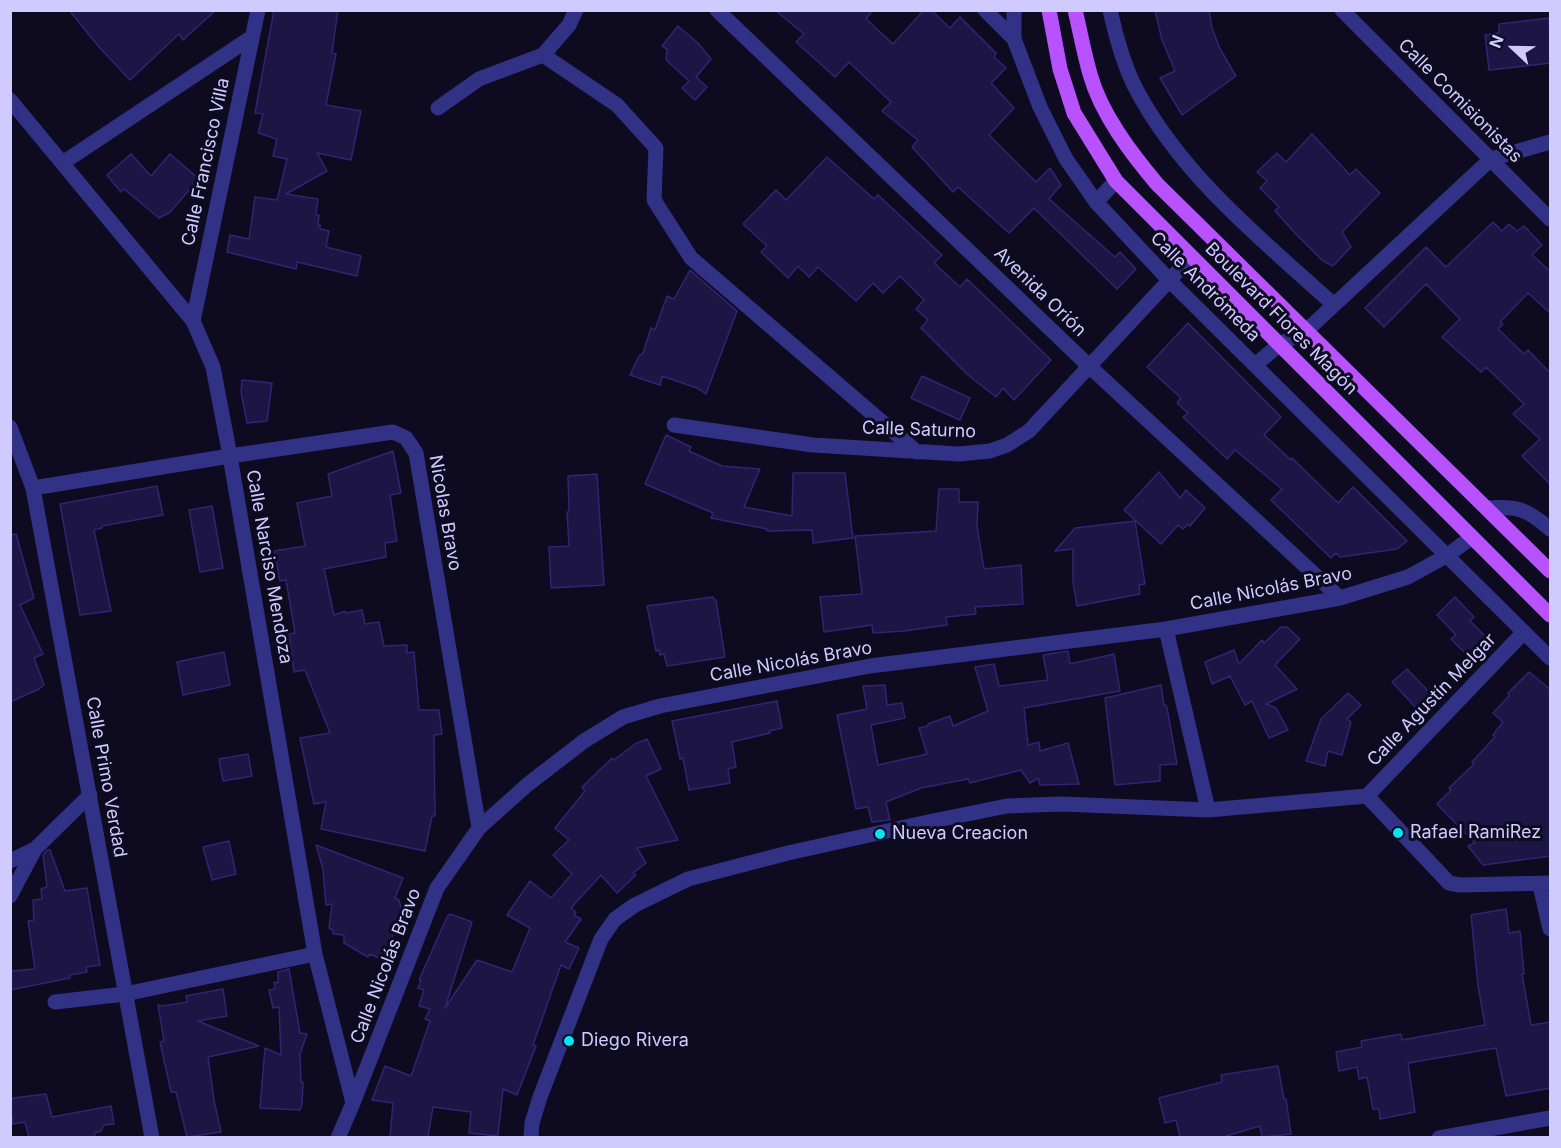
<!DOCTYPE html>
<html>
<head>
<meta charset="utf-8">
<style>
  body { margin:0 }
  #map { position:relative; width:1561px; height:1148px; overflow:hidden; background:#0e0b21; font-family:Inter,sans-serif }
  canvas { display:block }
  .frame { position:absolute; inset:0; border:12px solid #cfcbff; pointer-events:none }
  .north { position:absolute; left:1483px; top:18px; width:60px; height:60px; -webkit-text-stroke:4px #0e0b21; paint-order:stroke; rotate:292deg; font-size:16px; font-weight:700; line-height:24px; text-align:center; color:#cfcbff }
  .north::after { content:''; display:block; margin:auto; width:21px; height:27px; background:#cfcbff; clip-path:polygon(50% 0,100% 100%,50% 72%,0 100%) }
</style>
</head>
<body>
<div id="map">
<canvas width="1561" height="1148"></canvas>
<div class="frame"></div>
<div class="north">N</div>
</div>
<script>
const c = document.querySelector('canvas').getContext('2d');
c.lineJoin = 'round';
function fillPath(path, color) {
  c.fillStyle = color;
  c.fill(path, 'evenodd');
}
function stroke(path, color, width, dash) {
  c.strokeStyle = color;
  c.lineWidth = width;
  c.lineCap = dash ? 'butt' : 'round';
  c.setLineDash(dash || []);
  c.stroke(path);
}
function write(font, color, halo, rows, align = 'center') {
  c.font = font + ' Inter,sans-serif';
  c.lineWidth = 6;
  c.setLineDash([]);
  c.textBaseline = 'middle';
  c.strokeStyle = halo;
  c.fillStyle = color;
  for (const [text, x, y, turn = 0] of rows) {
    c.save();
    c.translate(x, y);
    c.rotate((+turn || 0) * Math.PI / 180);
    c.textAlign = isNaN(turn) ? turn : align;
    if (halo) c.strokeText(text, 0, 0);
    c.fillText(text, 0, 0);
    c.restore();
  }
}
const building = new Path2D(`
  M69 10H216L183 40 179 34 130 80 99 47Z
  M274 10H338L332 53 336 54 326 105 361 111 351 160 317 153 327 171 286 194 318 199 316 215H319L318 225H320V229L329 231 326 247 361 256 357 276 297 262 296 269 227 252 230 235 249 239 255 197 277 200 287 159 273 156 277 139 258 133 263 114 255 113Z
  M775 10H873L866 19 893 44 924 10H931L950 28 960 17 996 53 994 57 1006 68 991 83 1014 108 989 135 1036 182 1050 168 1061 185 1049 199 1115 257 1120 252 1136 269 1117 289 1034 208 1009 233 958 187 953 192 912 147 918 140 882 111 891 102 849 62 835 77 796 42 804 34Z
  M1155 10H1209L1212 28 1220 49 1236 76 1182 115 1160 78 1175 71 1162 40Z
  M1549 18 1551 63 1489 70 1485 35 1499 33V24Z
  M678 26 698 43 711 59 696 77 707 87 695 100 682 88 689 81 666 60 667 49 662 46Z
  M1312 134 1350 175 1356 169 1380 193 1342 232 1351 247 1333 266 1323 261 1294 232 1275 211 1279 207 1260 188 1267 181 1257 172 1277 153 1286 162Z
  M131 154 151 176 170 154 199 179 169 213 159 218 124 189 121 192 107 175Z
  M827 157 874 199 878 195 942 255 934 263 960 287 967 279 1051 360 1014 400 1003 388 996 397 968 375 921 328 928 320 916 309 924 300 900 276 883 293 873 283 856 301 818 267 809 277 798 266 788 278 761 252 767 246 743 224 776 190 786 200Z
  M1493 222 1502 231 1509 224 1517 231 1524 226 1542 245 1532 255 1551 272V314L1528 293 1500 322 1503 324 1498 329 1524 354 1528 350 1551 374V485L1522 456 1540 439 1513 414 1524 404 1486 367 1481 372 1442 337 1460 319 1426 284 1384 327 1365 308 1426 247 1446 267Z
  M690 270 737 311 706 394 697 388 662 376 660 385 630 375 639 356 643 353 651 328 655 330 667 296 674 299Z
  M1188 323 1281 417 1264 435 1291 460 1292 458 1338 503 1353 487 1407 541 1397 549 1340 557 1336 553 1331 558 1271 500 1282 489 1235 450 1227 459 1183 417 1188 413 1177 403 1181 398 1147 367Z
  M922 376 970 398 960 420 911 398Z
  M242 380 272 383 267 421 247 423 241 392Z
  M666 435 691 447 689 451 722 466 760 469 744 507 792 516 793 473H845L853 538 813 543 812 530 767 531V529L711 518 713 513 645 484Z
  M393 451 401 493 390 495 397 541 385 543 386 557 324 569 334 615 345 611 346 613 362 610 365 624 379 622 384 646 407 645V653L414 652 419 710H439L442 734 434 735 435 816H432L425 851 321 829 326 802 314 804 300 738 330 733 305 670 294 672 289 634 295 633 286 580 280 581 274 551 305 546 297 503 332 496 328 474Z
  M1159 472 1180 498 1186 490 1205 508 1190 526 1188 524 1183 529 1178 525 1161 544 1124 510Z
  M597 474 604 585 551 588 549 547 569 546 567 512H569L568 476Z
  M157 486 163 515 102 526V528L94 530 111 611 80 615 60 504Z
  M939 489H959V502H978L977 526 984 569 1021 565 1023 604 975 607 976 614 946 617 947 625 904 631 873 633 872 625 824 632 820 597 862 594 855 536 936 531Z
  M212 506 223 568 200 572 189 510Z
  M1135 521 1145 584 1139 585 1140 594 1077 606 1073 582V549L1055 551 1075 528Z
  M16 534 34 598 20 605 43 654 34 658 44 685 39 689 10 702V535Z
  M713 597 714 600H716L725 657 667 666 664 654 660 655 659 650 656 651 647 606Z
  M1455 597 1474 617 1470 621 1489 640 1471 659 1451 639 1456 635 1437 615Z
  M1281 627H1287L1300 639 1275 665 1297 689 1266 704 1276 708 1288 730 1269 738 1252 701 1245 705 1230 676 1212 684 1205 662 1234 650 1239 664 1262 640 1264 643Z
  M1068 651 1070 664 1114 654 1120 691 1024 708 1028 745 1039 742 1040 751 1068 743 1079 784 1040 785 1038 778 1030 783 1021 770 970 783 968 779 921 788 886 802 890 820 872 822 868 807 856 809 837 715 867 709 863 686 885 685 887 705 902 703 905 718 871 725 878 765 927 754 919 728 928 726V724L950 716 953 726 988 711 975 667 994 664 999 686 1048 680 1043 655Z
  M224 652 230 685 183 695 177 662Z
  M1407 669 1432 695 1417 709 1392 682Z
  M1529 672 1551 690V856L1483 865 1468 846 1475 843 1437 804 1451 790 1449 788 1474 764 1472 762 1495 737 1493 735 1503 722 1493 713 1509 696 1508 693Z
  M1161 685 1164 705H1166L1168 713 1177 764 1160 765V781L1115 785 1105 698Z
  M1348 693 1361 705 1347 719 1351 722 1342 755 1328 751 1325 766 1306 761 1321 719Z
  M777 701 782 728 769 731 770 733 732 742 736 767 728 769 730 783 689 790 683 758 680 759 672 721Z
  M647 739 661 769 646 776 678 840 637 848 646 863 633 873 636 875 617 893 601 875 571 908 576 912 574 915 581 919 565 942 579 948 569 969 561 965 533 1045 536 1046 517 1095 503 1089 498 1136 469 1133 471 1112 433 1107 428 1137H390L393 1103 372 1100 385 1066 411 1076 430 1021 425 1019 430 1009 419 1006 424 990 418 988 421 980H419L447 917 450 914 472 922 445 1008 477 960 512 972 530 928 507 915 530 881 551 898 572 874 553 855 569 840 555 828 585 791 582 787 612 758 614 760 635 744Z
  M248 754 252 776 223 781 219 759Z
  M229 841 236 874 212 880 203 847Z
  M316 845 403 878 395 898 399 900 403 915 381 959 370 954 368 957 344 943V935L333 934V930L329 928 332 904 326 905 323 869Z
  M47 850H50L65 891 87 888 100 965 86 967 87 972 70 975V978L10 990V971L35 969 28 921 34 920 33 900 42 899 41 889 47 887 43 855Z
  M1506 909 1509 933 1520 931 1524 974H1522L1531 1025 1551 1022V1088L1506 1096 1496 1048 1408 1063 1415 1112 1380 1119 1379 1109H1373L1367 1077 1359 1079 1357 1067 1339 1071 1336 1052 1362 1047 1361 1041 1401 1034 1402 1040 1485 1025 1478 986 1471 915Z
  M289 969 300 1033 307 1034 300 1054 301 1082H303L302 1105 300 1110 260 1108 265 1048 281 1055 279 1007 273 1008 269 990 275 989 274 982 278 983V972Z
  M223 989 227 1016 198 1021 259 1046 208 1057 214 1100 221 1132 187 1137 176 1092H171L160 1042 164 1041 158 1005 162 1006 187 1002 186 996Z
  M1278 1066 1284 1099H1286L1291 1134 1262 1137 1260 1126 1223 1137H1180L1176 1120 1165 1123 1159 1098 1222 1082 1221 1075Z
  M46 1094 52 1117 111 1106 114 1124 104 1125 101 1131 94 1133 95 1137H29L25 1122 13 1124 10 1104 13 1098Z`);
const minor = new Path2D(`
  M717 10 1089 366 1340 598
  M985 10 1014 39 1040 107 1066 159 1096 202 1170 281 1550 658
  M1014 10V39
  M1110 10C1116 37 1123 64 1136 89 1182 176 1262 240 1334 305
  M1342 10 1550 219
  M543 55 569 25 576 10
  M10 100 193 321 213 367 230 456 315 954 353 1103
  M438 108 479 79 543 55 617 105 656 148 654 200 691 258 917 452
  M64 162 252 37
  M1096 202 1116 181
  M193 321 258 10
  M1255 365 1280 344 1306 331 1491 159 1550 142
  M674 425 813 445 959 454 990 451 1007 445 1029 431 1191 257
  M33 488 230 456 393 432 406 438 416 453 479 828
  M1487 508C1518 506 1527 509 1550 529
  M1166 629 1208 810
  M1367 796 1524 632
  M1367 796 1449 883 1460 885 1550 883
  M10 861 35 849 90 795
  M1540 885 1550 929
  M10 896 35 849
  M55 1002 125 994 315 954
  M338 1138 353 1103 437 888 479 828 527 785 584 741 623 717 660 706 870 666 1166 629 1340 598 1408 577 1448 555 1472 537
  M531 1138 532 1123 540 1097 601 939 615 919 635 905 688 879 788 853 928 822 1007 806 1061 804 1208 810 1367 796
  M1439 1138 1550 1118`);
const tertiary = new Path2D(`
  M10 427 33 488 152 1138`);
const primary = new Path2D(`
  M1049 10 1060 69 1074 113 1116 181 1550 615
  M1075 10C1080 31 1084 53 1090 74 1101 114 1131 153 1157 184L1550 571`);
const markers = [
  [1398,833,6,"#00e5f6"],
  [880,834,6,"#00e5f6"],
  [569,1041,6,"#00e5f6"]
];
const streetNames = [
  ["Calle Comisionistas",1460,101,45],
  ["Calle Francisco Villa",206,162,-78],
  ["Calle Andrómeda",1205,287,45],
  ["Avenida Orión",1040,292,44],
  ["Boulevard Flores Magón",1281,319,45],
  ["Calle Saturno",919,430,2],
  ["Nicolas Bravo",445,513,80],
  ["Calle Narciso Mendoza",269,567,80],
  ["Calle Nicolás Bravo",1271,589,-11],
  ["Calle Nicolás Bravo",791,662,-10],
  ["Calle Agustín Melgar",1432,700,-46],
  ["Calle Primo Verdad",106,777,80],
  ["Calle Nicolás Bravo",386,966,-69]
];
const poiNames = [
  ["Rafael RamiRez",1410,833],
  ["Nueva Creacion",892,834],
  ["Diego Rivera",581,1041]
];
fillPath(building, '#1d1544');
stroke(building, '#312473', 1.5);
stroke(minor, '#313185', 15);
stroke(tertiary, '#313185', 15);
stroke(primary, '#b852ff', 15);
for (const [x, y, r, color] of markers) {
  const dot = new Path2D();
  dot.arc(x, y, r, 0, 2 * Math.PI);
  c.fillStyle = color;
  c.fill(dot);
  stroke(dot, '#0e0b21', 2);
}
write('18px', '#cfcbff', '#0e0b21', streetNames);
write('18px', '#cfcbff', '#0e0b21', poiNames, 'left');
</script>
</body>
</html>
